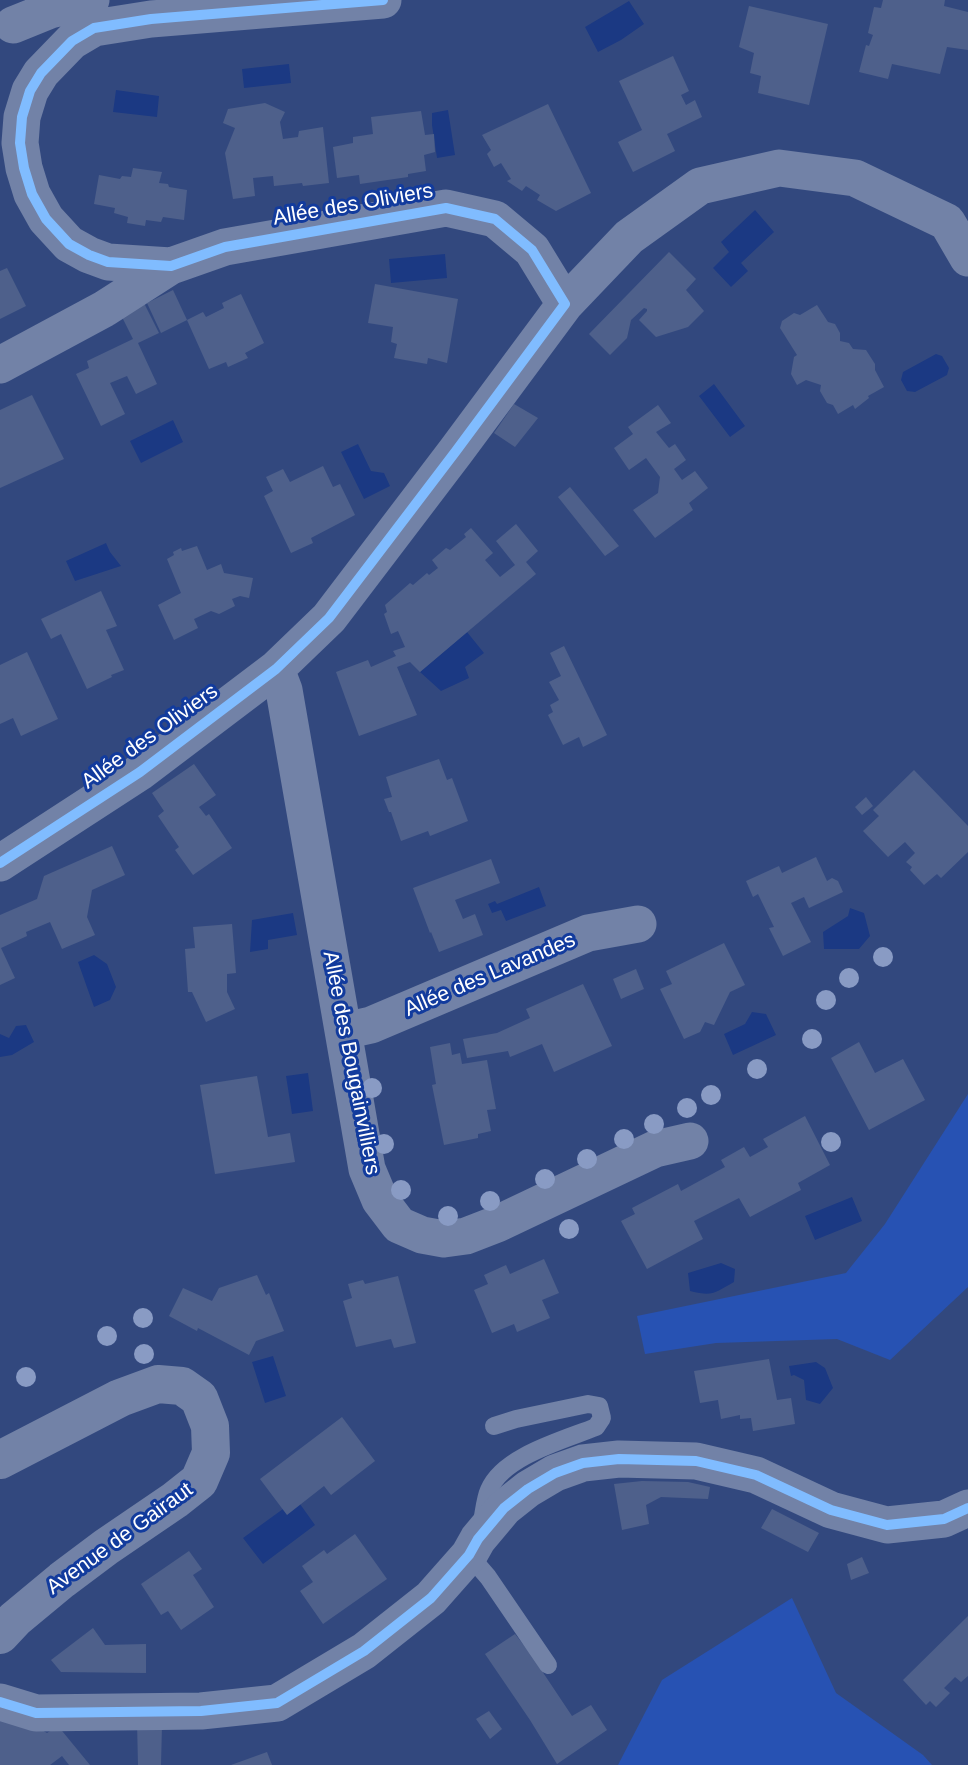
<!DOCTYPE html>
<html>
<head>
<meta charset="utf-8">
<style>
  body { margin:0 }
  canvas { display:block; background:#32487e }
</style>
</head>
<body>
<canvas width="968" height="1765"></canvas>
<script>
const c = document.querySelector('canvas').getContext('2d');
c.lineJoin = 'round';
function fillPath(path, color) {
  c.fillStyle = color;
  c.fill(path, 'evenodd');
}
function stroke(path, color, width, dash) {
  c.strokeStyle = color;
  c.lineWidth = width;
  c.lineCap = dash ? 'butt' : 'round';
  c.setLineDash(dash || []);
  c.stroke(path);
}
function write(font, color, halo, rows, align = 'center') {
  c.font = font + ' Helvetica,sans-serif';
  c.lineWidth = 6;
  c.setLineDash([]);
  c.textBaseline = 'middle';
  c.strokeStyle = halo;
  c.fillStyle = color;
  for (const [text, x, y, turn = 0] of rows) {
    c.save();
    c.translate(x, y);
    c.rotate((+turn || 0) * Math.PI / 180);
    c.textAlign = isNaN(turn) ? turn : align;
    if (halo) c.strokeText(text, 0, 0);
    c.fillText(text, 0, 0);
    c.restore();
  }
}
const green = new Path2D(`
  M968 1094V1287L890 1360 837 1339 716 1343 645 1354 637 1316 846 1273 885 1224Z
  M792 1598 836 1693 923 1755 932 1765H618L662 1680Z`);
const water = new Path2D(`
  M629 1 644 24 621 40 598 52 585 27Z
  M289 64 291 83 244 88 242 69Z
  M116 90 159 96 157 117 113 112Z
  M448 110 455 155 437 158 432 125V113Z
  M755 210 774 232 741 263 748 271 731 287 713 268 729 252 721 242Z
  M445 254 447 278 391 283 389 259Z
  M936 354 942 356 949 368 947 375 915 392 907 391 901 380 903 372Z
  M714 384 745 426 730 437 699 396Z
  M173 420 183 442 141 463 130 441Z
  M358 444 371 471 384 473 390 486 364 499 341 452Z
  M106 543 110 552 121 566 75 581 66 561Z
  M467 632 484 653 465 667 469 678 441 691 420 672Z
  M539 887 546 906 506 921 501 910 492 913 488 904 495 901 497 904Z
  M850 908 864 913 870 936 859 949H824L823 932 848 916Z
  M293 913 297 935 268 940V949L250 952 252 920Z
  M94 955 107 964 116 987 110 1000 94 1007 78 962Z
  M752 1012 766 1014 776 1035 733 1055 724 1034 745 1024Z
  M26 1025 34 1042 12 1055 0 1057V1034L9 1038 16 1026Z
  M308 1073 313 1111 292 1114 286 1076Z
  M852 1197 862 1221 815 1240 805 1216Z
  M721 1263 735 1269 734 1282C714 1293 713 1297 690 1291L688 1273Z
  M273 1356 286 1396 265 1403 252 1362Z
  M816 1362 825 1368 833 1388 820 1404 806 1400 804 1380 794 1375 791 1376 789 1366Z
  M300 1504 315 1525 263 1564 243 1538 283 1509Z`);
const building = new Path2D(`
  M883 0H945L944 6 968 12V50L947 47 940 74 892 64 888 79 859 72 866 45 869 46 873 35 868 33 874 7 881 8Z
  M749 6 828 24 809 105 758 93 761 76 750 73 754 53 739 47Z
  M673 56 689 91 681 95 686 105 695 100 702 117 667 134 675 151 633 172 618 142 642 130 619 81Z
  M265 103 285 112 280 122 283 139 298 137 299 131 323 127 329 183 303 186 302 183 274 186 273 176 253 178 255 196 233 199 225 153 235 128 223 123 228 109Z
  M548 104 591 193 556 211 537 200 540 195 526 186 522 191 507 181 511 179 501 163 494 167 487 154 491 150 482 135Z
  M421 111 425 135 434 134 435 152 424 155 426 171 408 174V177L360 184 359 175 337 178 333 147 353 143V137L373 134 371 117Z
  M133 168 162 172 159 183 168 184 169 187 187 190 184 220 163 217 161 222 146 220 145 226 127 223 128 217 114 213 115 208 94 204 99 175 120 179 122 176 131 177Z
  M669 252 696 279 686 290 704 311 688 327 656 337 639 320 647 311V309L644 308 631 320 627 338 610 355 589 334Z
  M7 268 26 306 0 319V271Z
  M375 284 458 299 447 363 428 358 427 364 394 358 397 344 391 342 393 327 368 323Z
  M173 290 187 320 161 333 147 303Z
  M241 294 264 343 245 353 248 358 228 367 226 362 209 369 187 320 203 312 206 317 224 308 222 303Z
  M144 303 159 333 138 343 157 384 136 394 127 376 110 383 125 414 101 426 76 374 89 368 87 361 133 339 121 315Z
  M817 305 828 322 835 324 840 333V341L849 343 853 349 866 350 875 364V370L884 387 868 396 869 398 855 409 853 405 838 414 833 405 827 403 820 391 821 385 806 380 797 385 791 374 794 357 797 355 780 328 782 321 794 313 800 315Z
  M32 395 64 459 0 488V410Z
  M514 404 538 418 515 447 494 433Z
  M658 405 671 423 656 432 669 448 675 444 686 460 674 469 682 480 695 471 708 488 689 503 693 510 655 538 633 510 658 493 660 477 646 458 629 470 614 448 633 434 628 427Z
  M323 466 333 487 340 484 355 515 311 538 313 543 291 553 264 496 273 491 266 477 283 469 290 482Z
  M570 487 619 546 605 556 558 497Z
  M516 524 538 551 526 562 536 574 420 672 410 662 397 667 417 715 359 736 336 672 368 660 371 667 396 656 393 651 405 647 398 631 391 634 384 614 387 612 385 605 410 583 413 585 427 573 429 575 438 568 432 560 446 548 450 550 466 537 464 534 471 528 493 553 485 560 500 577 515 565 496 541Z
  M197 546 207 570 221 564 224 573 253 578 249 598 240 596 232 599 235 606 219 614 211 611 194 619 198 628 174 640 158 605 181 593 167 559 174 555 173 552 181 548 182 551Z
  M101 591 117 626 106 630 124 670 111 675 112 677 87 689 61 634 51 639 41 619Z
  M564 646 607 735 583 747 579 737 563 745 548 715 553 712 550 705 559 700 549 682 561 676 550 653Z
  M27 652 58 719 21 736 13 718 0 724V665Z
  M439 759 447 780 452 778 468 821 430 836 428 831 401 841 391 812H389L384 799 392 797 386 777Z
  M194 764 216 795 199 807 206 816 209 814 232 848 193 875 175 850 179 847 158 816 164 811 152 793Z
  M914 770 968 826V852L941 878 937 874 924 885 910 870 912 867 906 862 915 853 905 842 888 857 863 831 879 816 873 810Z
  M866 797 873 806 862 815 855 807Z
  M112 846 125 875 92 890 87 917 95 935 62 949 50 922 26 932 27 936 1 948 15 978 0 985V915L37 899 44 876Z
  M816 857 827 881 832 878 838 881 843 892 809 908 804 897 791 903 811 942 783 956 769 928 774 927 758 894 753 897 746 881 779 866 782 873Z
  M491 859 500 883 455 900 463 919 475 914 483 935 439 952 431 932 430 933 413 888Z
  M232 924 236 973 227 974V992L235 1009 206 1022 192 992H188L185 949 195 948 193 927Z
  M724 943 745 985 730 992 714 1025 705 1022 700 1032 684 1039 660 989 672 984 666 971Z
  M636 969 644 989 621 999 613 979Z
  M583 984 612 1046 554 1072 542 1044 510 1057 508 1051 467 1058 463 1039 497 1033 530 1018 526 1009Z
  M859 1042 875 1073 903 1059 925 1100 869 1130 831 1058Z
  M450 1043 452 1055 460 1053 462 1064 487 1060 496 1109 487 1110 491 1131 478 1134V1138L444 1145 432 1085 436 1084 430 1047Z
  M257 1076 268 1137 290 1133 295 1162 215 1174 200 1085Z
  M805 1116 830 1165 798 1183 801 1190 750 1217 739 1198 694 1221 703 1239 647 1269 621 1221 635 1214 632 1208 678 1184 681 1191 725 1167 721 1160 744 1147 750 1157 768 1147 763 1139Z
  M544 1259 559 1293 542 1300 550 1318 517 1332 514 1324 492 1333 474 1290 488 1284 484 1275 506 1265 510 1274Z
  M257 1275 266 1295 269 1293 284 1331 256 1341 249 1355 198 1328 197 1331 169 1316 183 1288 212 1301 219 1288Z
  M398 1276 416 1343 394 1348 391 1339 356 1347 343 1301 352 1298 348 1284 363 1280 365 1284Z
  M769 1359 777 1400 791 1398 795 1424 753 1431 751 1418 740 1419V1415L721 1419 718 1400 700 1403 694 1371Z
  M342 1417 375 1461 331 1495 324 1486 287 1515 260 1479Z
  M642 1481 688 1482 710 1487 708 1499 661 1497 646 1505 649 1524 622 1530 614 1484Z
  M772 1509 819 1533 808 1552 761 1528Z
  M355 1534 387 1579 323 1624 300 1591 313 1582 302 1566 324 1550 327 1554Z
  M189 1551 202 1569 193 1575 214 1607 181 1630 168 1611 161 1615 141 1584Z
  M862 1557 869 1573 851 1580 847 1564Z
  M968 1616V1676L961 1682 955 1677 944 1688 950 1693 936 1707 930 1701 926 1705 903 1680Z
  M93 1628 105 1645 146 1644V1673L61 1672 51 1660Z
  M515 1634 530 1653 572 1716 591 1705 607 1730 557 1764 530 1720 485 1654Z
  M489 1711 502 1729 490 1739 476 1719Z
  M0 1717 28 1722 47 1733 58 1726 90 1765H69L62 1756 50 1765H0Z
  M137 1721 162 1725 161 1765H138Z
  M267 1752 272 1765H231Z`);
const service = new Path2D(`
  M482 1522C484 1512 485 1499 489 1490 503 1456 564 1440 596 1427L602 1418 599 1406 588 1404 516 1419 494 1426
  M469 1555 488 1577 548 1665`);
const minor = new Path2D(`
  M13 25 50 10 91 0
  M565 304 629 237 700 186 779 168 855 178 947 222 968 258
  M0 365 104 309 171 266
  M276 669 284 690 367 1169 380 1200 399 1225 422 1235 444 1239 466 1236 497 1224 655 1149 690 1141
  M0 863 140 772 276 669 329 618 456 451 565 304 532 250 495 219 446 208 225 247 171 266 108 262 89 255 69 244 46 219 32 194 24 168 20 143 22 117 30 91 41 73 72 41 94 28 151 19 383 0
  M344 1031 371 1025 588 933 638 924
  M0 1702 36 1713 201 1711 277 1703 364 1651 431 1598 469 1555 478 1539 504 1508 528 1489 555 1473 583 1463 619 1459 696 1461 756 1475 831 1510 887 1525 944 1519 968 1508`);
const tertiary = new Path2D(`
  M0 1460 120 1398 158 1384 182 1386 199 1398 210 1426 211 1453 199 1481 175 1500 106 1547 62 1580 15 1619 0 1635`);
const cycleway = new Path2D(`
  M0 863 140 772 276 669 329 618 456 451 565 304 532 250 495 219 446 208 225 247 171 266 108 262 89 255 69 244 46 219 32 194 24 168 20 143 22 117 30 91 41 73 72 41 94 28 151 19 383 0
  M0 1702 36 1713 201 1711 277 1703 364 1651 431 1598 469 1555 478 1539 504 1508 528 1489 555 1473 583 1463 619 1459 696 1461 756 1475 831 1510 887 1525 944 1519 968 1508`);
const trees = [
  [883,957],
  [849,978],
  [826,1000],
  [812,1039],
  [757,1069],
  [372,1088],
  [711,1095],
  [687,1108],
  [654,1124],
  [624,1139],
  [831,1142],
  [384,1144],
  [587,1159],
  [545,1179],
  [401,1190],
  [490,1201],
  [448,1216],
  [569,1229],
  [143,1318],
  [107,1336],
  [144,1354],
  [26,1377]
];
const streetNames = [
  ["Allée des Oliviers",353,205,-10],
  ["Allée des Oliviers",150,737,-36],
  ["Allée des Lavandes",490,975,-23],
  ["Allée des Bougainvilliers",351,1063,79],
  ["Avenue de Gairaut",120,1539,-36]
];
fillPath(green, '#2752b3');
fillPath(water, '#1b3983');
fillPath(building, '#4e608b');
stroke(service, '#7282a7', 18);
stroke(minor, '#7282a7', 37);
stroke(tertiary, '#7282a7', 38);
stroke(cycleway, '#80bcff', 10);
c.fillStyle = '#899bc4';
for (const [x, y] of trees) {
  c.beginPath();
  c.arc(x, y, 10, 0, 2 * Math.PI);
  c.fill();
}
write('21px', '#fff', '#123b9d', streetNames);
</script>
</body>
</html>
